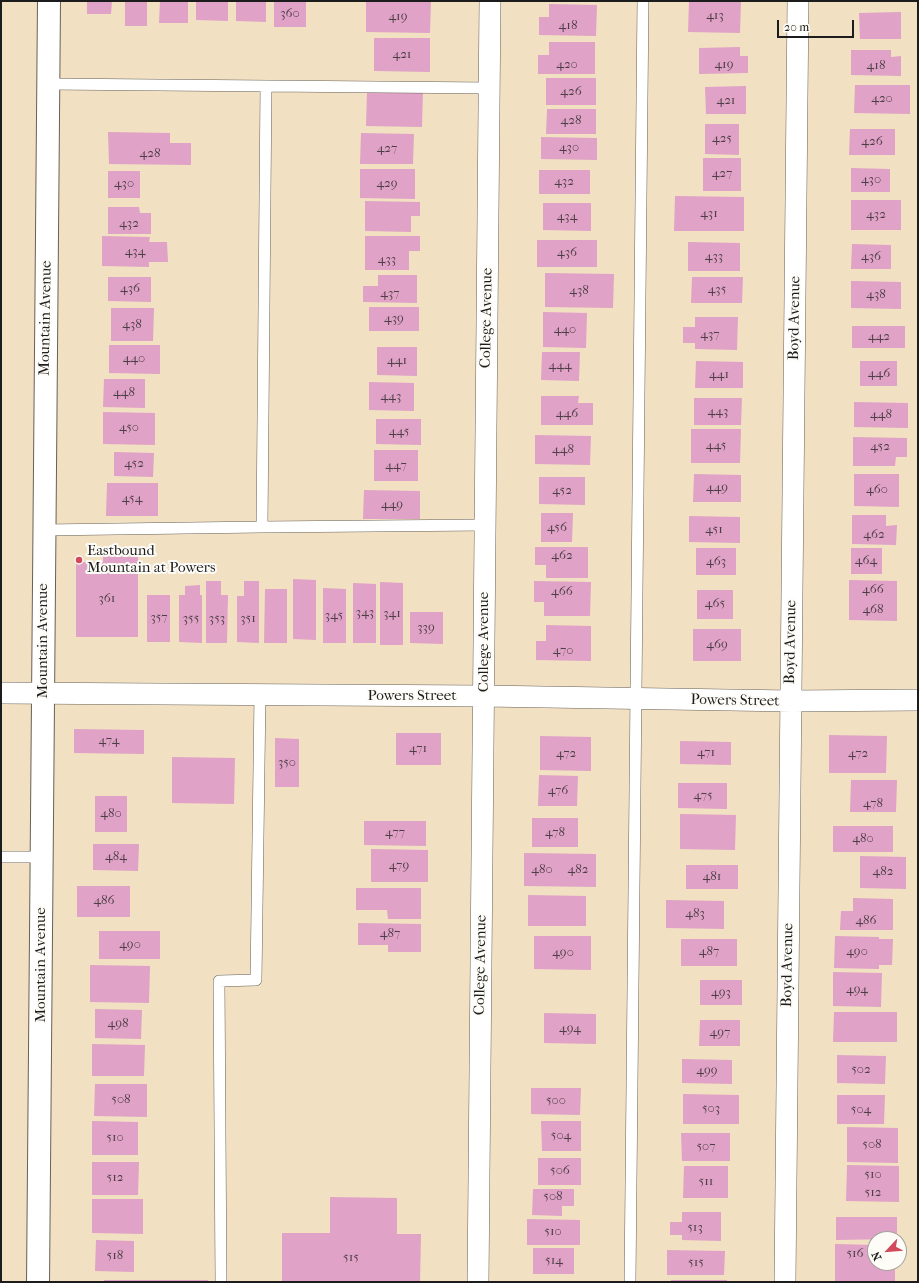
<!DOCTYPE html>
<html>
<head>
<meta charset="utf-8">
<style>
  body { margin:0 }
  #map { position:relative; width:919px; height:1283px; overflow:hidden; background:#f2e0c3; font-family:"IM FELL French Canon",serif }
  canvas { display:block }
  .frame { position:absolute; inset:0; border:2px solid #1c1c1c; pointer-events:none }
  .north { position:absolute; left:867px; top:1231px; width:40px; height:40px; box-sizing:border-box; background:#fdfcf7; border:1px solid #a3a29f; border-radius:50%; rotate:244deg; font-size:11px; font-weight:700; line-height:16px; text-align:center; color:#1c1c1c }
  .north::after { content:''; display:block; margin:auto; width:14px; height:18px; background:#d1495b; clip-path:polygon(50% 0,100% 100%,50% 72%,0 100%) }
  .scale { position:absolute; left:777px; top:20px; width:77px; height:18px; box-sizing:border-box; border:2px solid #1c1c1c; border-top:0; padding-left:5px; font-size:12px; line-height:14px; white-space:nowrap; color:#1c1c1c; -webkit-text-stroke:3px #fdfcf7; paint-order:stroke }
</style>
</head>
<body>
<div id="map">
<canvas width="919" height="1283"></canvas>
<div class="frame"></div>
<div class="north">N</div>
<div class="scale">20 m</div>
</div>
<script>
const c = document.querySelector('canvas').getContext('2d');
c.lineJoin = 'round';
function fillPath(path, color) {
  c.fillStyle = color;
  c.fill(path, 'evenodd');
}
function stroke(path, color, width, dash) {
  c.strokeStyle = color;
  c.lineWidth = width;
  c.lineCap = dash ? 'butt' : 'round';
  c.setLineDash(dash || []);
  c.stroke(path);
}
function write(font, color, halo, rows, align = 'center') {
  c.font = font + ' "IM FELL French Canon",serif';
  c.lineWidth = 4;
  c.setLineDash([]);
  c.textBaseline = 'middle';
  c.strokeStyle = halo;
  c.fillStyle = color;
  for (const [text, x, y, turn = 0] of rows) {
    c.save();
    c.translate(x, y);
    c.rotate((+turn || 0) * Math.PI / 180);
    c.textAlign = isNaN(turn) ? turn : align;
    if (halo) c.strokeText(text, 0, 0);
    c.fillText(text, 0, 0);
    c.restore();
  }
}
const building = new Path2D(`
  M87 1H112L111 14H87Z
  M125 1H147V26H125Z
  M160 1H188V23H159Z
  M196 1H228V21L196 20Z
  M236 1H266V22L236 21Z
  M274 1H306V27H274Z
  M366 1H431L430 33 366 32Z
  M689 1H741L740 33 688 32Z
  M549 4 597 5 596 36 539 35V17H549Z
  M901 12V39H860L859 13Z
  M374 38H430V72L374 71Z
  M549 42H595V74H538V55H549Z
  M740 47V56H748V73L699 74V48Z
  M851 50H891V57L901 56V76L851 75Z
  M546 78H596V105H546Z
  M855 85H910V114L854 113Z
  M746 86V114H706L705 87Z
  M367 91H423L422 127 366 126Z
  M547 109H596V134H546Z
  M705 124H739V155L705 154Z
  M850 129H895V155H849Z
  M108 132 170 133V143H191V165L109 164Z
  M361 133 414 134 413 164H360Z
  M541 137 597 138V160L541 159Z
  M703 158H741V191H703Z
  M851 168 890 169V192H851Z
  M360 169H415V199L360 198Z
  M539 170H590V194H539Z
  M108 171H140V198H108Z
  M675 196 744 197V231H674Z
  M851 200H901V230H851Z
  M365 201 420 202V216H411V232L365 231Z
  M543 203H591V231L543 230Z
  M108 207H139L140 213H151V234H108Z
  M102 236 150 237 149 242H167L168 262H149V267L102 266Z
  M365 236H420V251H409V270H365Z
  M537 240H597V267H537Z
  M688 242 740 243V271H688Z
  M852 244 891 245V269H851Z
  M545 273 614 274 613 308 545 307Z
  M378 275H417V303L363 302V286H378Z
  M108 277H151V302L108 301Z
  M692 277H743L742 303H691Z
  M851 281 901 282V309L851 308Z
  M369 307H419V331H369Z
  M111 308H154L153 341H111Z
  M543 312 587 313 586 348 543 347Z
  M695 317H738L737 350 695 349V343H683V327H695Z
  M852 326H905V348H852Z
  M109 345H160V374L109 373Z
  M377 347H417V376L377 375Z
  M542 352H580L579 381 541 380Z
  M696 361 743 362V388H695Z
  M860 361H897V386H860Z
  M104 379H145V408L103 407Z
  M369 382 414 383V411L369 410Z
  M541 396H579L578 403H593V425H541Z
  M694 398H742L741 425H694Z
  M854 402 908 403V428L854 427Z
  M103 412 155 413V445L103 444Z
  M376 419H421V445L376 444Z
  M691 429H741L740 463H691Z
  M535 435 591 436 590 465 535 464Z
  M853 437 907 438V457H896L895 466H853Z
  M374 450H418V481H374Z
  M114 452 154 453 153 477 114 476Z
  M694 474 741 475V502H693Z
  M854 474H899V507L854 506Z
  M539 477H585V505L539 504Z
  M107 483H158V516H106Z
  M364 490 420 491V519H363Z
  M541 513H573L572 542H541Z
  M852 515H886V526L897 525 896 545 852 544Z
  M689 516 740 517V543L689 542Z
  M535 547H588V578H546V565H535Z
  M696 548H736V575H696Z
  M851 548H882V574H851Z
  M103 556 138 557V637H76V562H103Z
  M293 579 316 580V640L293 639Z
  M849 580 897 581V621L849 620Z
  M206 581H221V595H228L227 643H206Z
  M244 581H259V643L237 642V596H244Z
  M534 581 591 582 590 616H544V602H534Z
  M380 582 403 583V645H380Z
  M353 583 376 584V643H353Z
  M200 585V595H202V643L179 642V595H185V586Z
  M323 588 346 589V643H323Z
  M265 589H287V643H264Z
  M697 590H733V619H697Z
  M147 595H170V642H147Z
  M410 612H443V644L410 643Z
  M546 625 591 626V661L536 660V641H546Z
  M693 629H741V661H693Z
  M74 729 144 730V754L74 753Z
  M396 733H441V765H396Z
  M829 735 887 736 886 773H829Z
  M540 736 591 737V771L540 770Z
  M275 738 299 739V787H275Z
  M680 741 731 742V765L680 764Z
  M172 757 235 758 234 804 172 803Z
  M539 775 578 776 577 806H538Z
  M851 780H897L896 812H850Z
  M678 783H727V809L678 808Z
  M95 796H127V832H95Z
  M680 814 736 815 735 850 680 849Z
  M532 818H578V847H532Z
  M364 821H426V846L364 845Z
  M833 826H893V852H833Z
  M93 844H139L138 871 93 870Z
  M371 849 428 850V882H371Z
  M524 853 596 854V887L524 886Z
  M860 856 906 857V889L860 888Z
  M686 865H738V889H686Z
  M77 886H130V917H77Z
  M356 888H421V919H388L387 910H356Z
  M528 895 586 896V926H528Z
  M853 898 893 899V930H840L841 911H853Z
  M666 900 724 901V929L666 928Z
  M358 923 421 924V952H388V945H358Z
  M99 931H160V959H99Z
  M534 936H591V970L534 969Z
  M835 936 879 937V939H893L892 965H879V969L834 968Z
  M681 939H737V966H681Z
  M90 965 150 966 149 1003 90 1002Z
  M833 972 882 973 881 1007 833 1006Z
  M700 980H742V1005H700Z
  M95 1009 142 1010 141 1039 95 1038Z
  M834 1012H897V1042H833Z
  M544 1013 596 1014V1044L544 1043Z
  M700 1020H740V1046H699Z
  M92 1044 145 1045 144 1076H92Z
  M837 1055 886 1056 885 1084 837 1083Z
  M682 1059 732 1060V1084L682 1083Z
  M95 1084H147V1117L94 1116Z
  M531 1088H581L580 1115 531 1114Z
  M683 1094 739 1095V1124H683Z
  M837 1095H885L884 1124H837Z
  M92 1121 138 1122V1155H92Z
  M541 1121H581V1151H542Z
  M847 1127 898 1128V1163L847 1162Z
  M681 1133H730V1161H682Z
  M538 1158H581V1185H538Z
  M92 1162H139L138 1195H92Z
  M847 1165 899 1166V1202L846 1201Z
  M684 1166H728V1198H683Z
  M533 1189H574V1206H562V1216L532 1215Z
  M330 1197 397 1198V1234H421L420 1282H282V1233H330Z
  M92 1199H143V1234L92 1233Z
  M682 1212H721V1241L682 1240V1235H670V1222H682Z
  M836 1217H897V1239L836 1240Z
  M527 1219 580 1220V1245H527Z
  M96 1240 134 1241V1272L95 1271Z
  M835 1244 875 1245V1263H895V1281H835Z
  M533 1248H574V1274H533Z
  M667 1250 725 1251 724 1275H667Z
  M104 1280H208V1282H104Z
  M671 1280H727V1282H671Z`);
const lane = new Path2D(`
  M48 84 489 88
  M262 527 485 525
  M44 530 262 527 266 86
  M1 857H41
  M221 1282 219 981 256 980 260 695
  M630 1282 643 1`);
const street = new Path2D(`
  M1 693 484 696 791 701 918 700
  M478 1282 490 1
  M785 1282 798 1`);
const secondary = new Path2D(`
  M38 1282 49 1`);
const markers = [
  [79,560,4,"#d1495b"]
];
const numberNames = [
  ["360",290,14],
  ["413",715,16],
  ["419",398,17],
  ["418",568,26],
  ["421",402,55],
  ["420",567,65],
  ["419",724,65],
  ["418",876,66],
  ["426",571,92],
  ["420",882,99],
  ["421",726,101],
  ["428",571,121],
  ["425",722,139],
  ["426",872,142],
  ["430",569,148],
  ["427",387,149],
  ["428",150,154],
  ["427",722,174],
  ["430",871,180],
  ["432",564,182],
  ["430",124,184],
  ["429",387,184],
  ["431",709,214],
  ["432",876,215],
  ["434",567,217],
  ["432",129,224],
  ["434",135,252],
  ["436",567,253],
  ["433",714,257],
  ["436",871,257],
  ["433",387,260],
  ["436",130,289],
  ["435",717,290],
  ["438",579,291],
  ["437",390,294],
  ["438",876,295],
  ["439",394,319],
  ["438",132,325],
  ["440",565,330],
  ["437",710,335],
  ["442",879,337],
  ["440",134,359],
  ["441",397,361],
  ["444",560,366],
  ["446",879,374],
  ["441",719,375],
  ["448",124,393],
  ["443",391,397],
  ["443",718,412],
  ["446",567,414],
  ["448",881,415],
  ["450",129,428],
  ["445",399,432],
  ["445",716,446],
  ["452",880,447],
  ["448",563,450],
  ["452",134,464],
  ["447",396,466],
  ["449",717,488],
  ["460",877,490],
  ["452",562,491],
  ["454",132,499],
  ["449",392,505],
  ["456",557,528],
  ["451",714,530],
  ["462",874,535],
  ["462",562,556],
  ["464",866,561],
  ["463",716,562],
  ["466",873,590],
  ["466",562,592],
  ["361",107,599],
  ["465",715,604],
  ["468",873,610],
  ["343",365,613],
  ["341",392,614],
  ["345",334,616],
  ["357",159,618],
  ["355",191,619],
  ["353",217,619],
  ["351",248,619],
  ["339",426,628],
  ["469",717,645],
  ["470",563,651],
  ["474",109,741],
  ["471",418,749],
  ["471",706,753],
  ["472",566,754],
  ["472",858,754],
  ["350",287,763],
  ["476",558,791],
  ["475",703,796],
  ["478",873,804],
  ["480",111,814],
  ["477",395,833],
  ["478",555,833],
  ["480",863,839],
  ["484",116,857],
  ["479",399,866],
  ["480",542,870],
  ["482",578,870],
  ["482",883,872],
  ["481",712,877],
  ["486",104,901],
  ["483",695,914],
  ["486",866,921],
  ["487",390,934],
  ["490",130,945],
  ["487",709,952],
  ["490",857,952],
  ["490",563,953],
  ["494",857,990],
  ["493",721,993],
  ["498",118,1024],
  ["494",570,1029],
  ["497",720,1033],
  ["502",861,1070],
  ["499",707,1071],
  ["508",121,1100],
  ["500",556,1101],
  ["503",711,1109],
  ["504",861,1110],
  ["504",561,1136],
  ["510",115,1138],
  ["508",872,1145],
  ["507",706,1147],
  ["506",560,1171],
  ["510",873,1175],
  ["512",115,1178],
  ["511",706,1182],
  ["512",873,1193],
  ["508",553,1197],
  ["513",695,1228],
  ["510",553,1232],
  ["516",855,1254],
  ["518",115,1256],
  ["515",351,1258],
  ["514",554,1261],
  ["515",696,1263]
];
const streetNames = [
  ["Mountain Avenue",46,318,-89],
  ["College Avenue",487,318,-89],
  ["Boyd Avenue",795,318,-89],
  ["Mountain Avenue",43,641,-90],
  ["College Avenue",484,642,-90],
  ["Boyd Avenue",791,642,-89],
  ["Powers Street",412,696],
  ["Powers Street",735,701,1],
  ["Mountain Avenue",41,965,-90],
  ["College Avenue",481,965,-89],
  ["Boyd Avenue",788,965,-89]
];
const poiNames = [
  ["Eastbound",87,551],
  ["Mountain at Powers",87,568]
];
fillPath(building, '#e0a2c6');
stroke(lane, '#676156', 12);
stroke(street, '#676156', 22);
stroke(secondary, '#676156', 24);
stroke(lane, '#fff', 11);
stroke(street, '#fff', 21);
stroke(secondary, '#fff', 22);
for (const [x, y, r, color] of markers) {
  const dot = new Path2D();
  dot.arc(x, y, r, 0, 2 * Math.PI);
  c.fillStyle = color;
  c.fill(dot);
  stroke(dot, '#fdfcf7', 1.5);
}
write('13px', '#4d3e46', null, numberNames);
write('15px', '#1c1c1c', '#fdfcf7', streetNames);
write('15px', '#1c1c1c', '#fdfcf7', poiNames, 'left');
</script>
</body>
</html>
